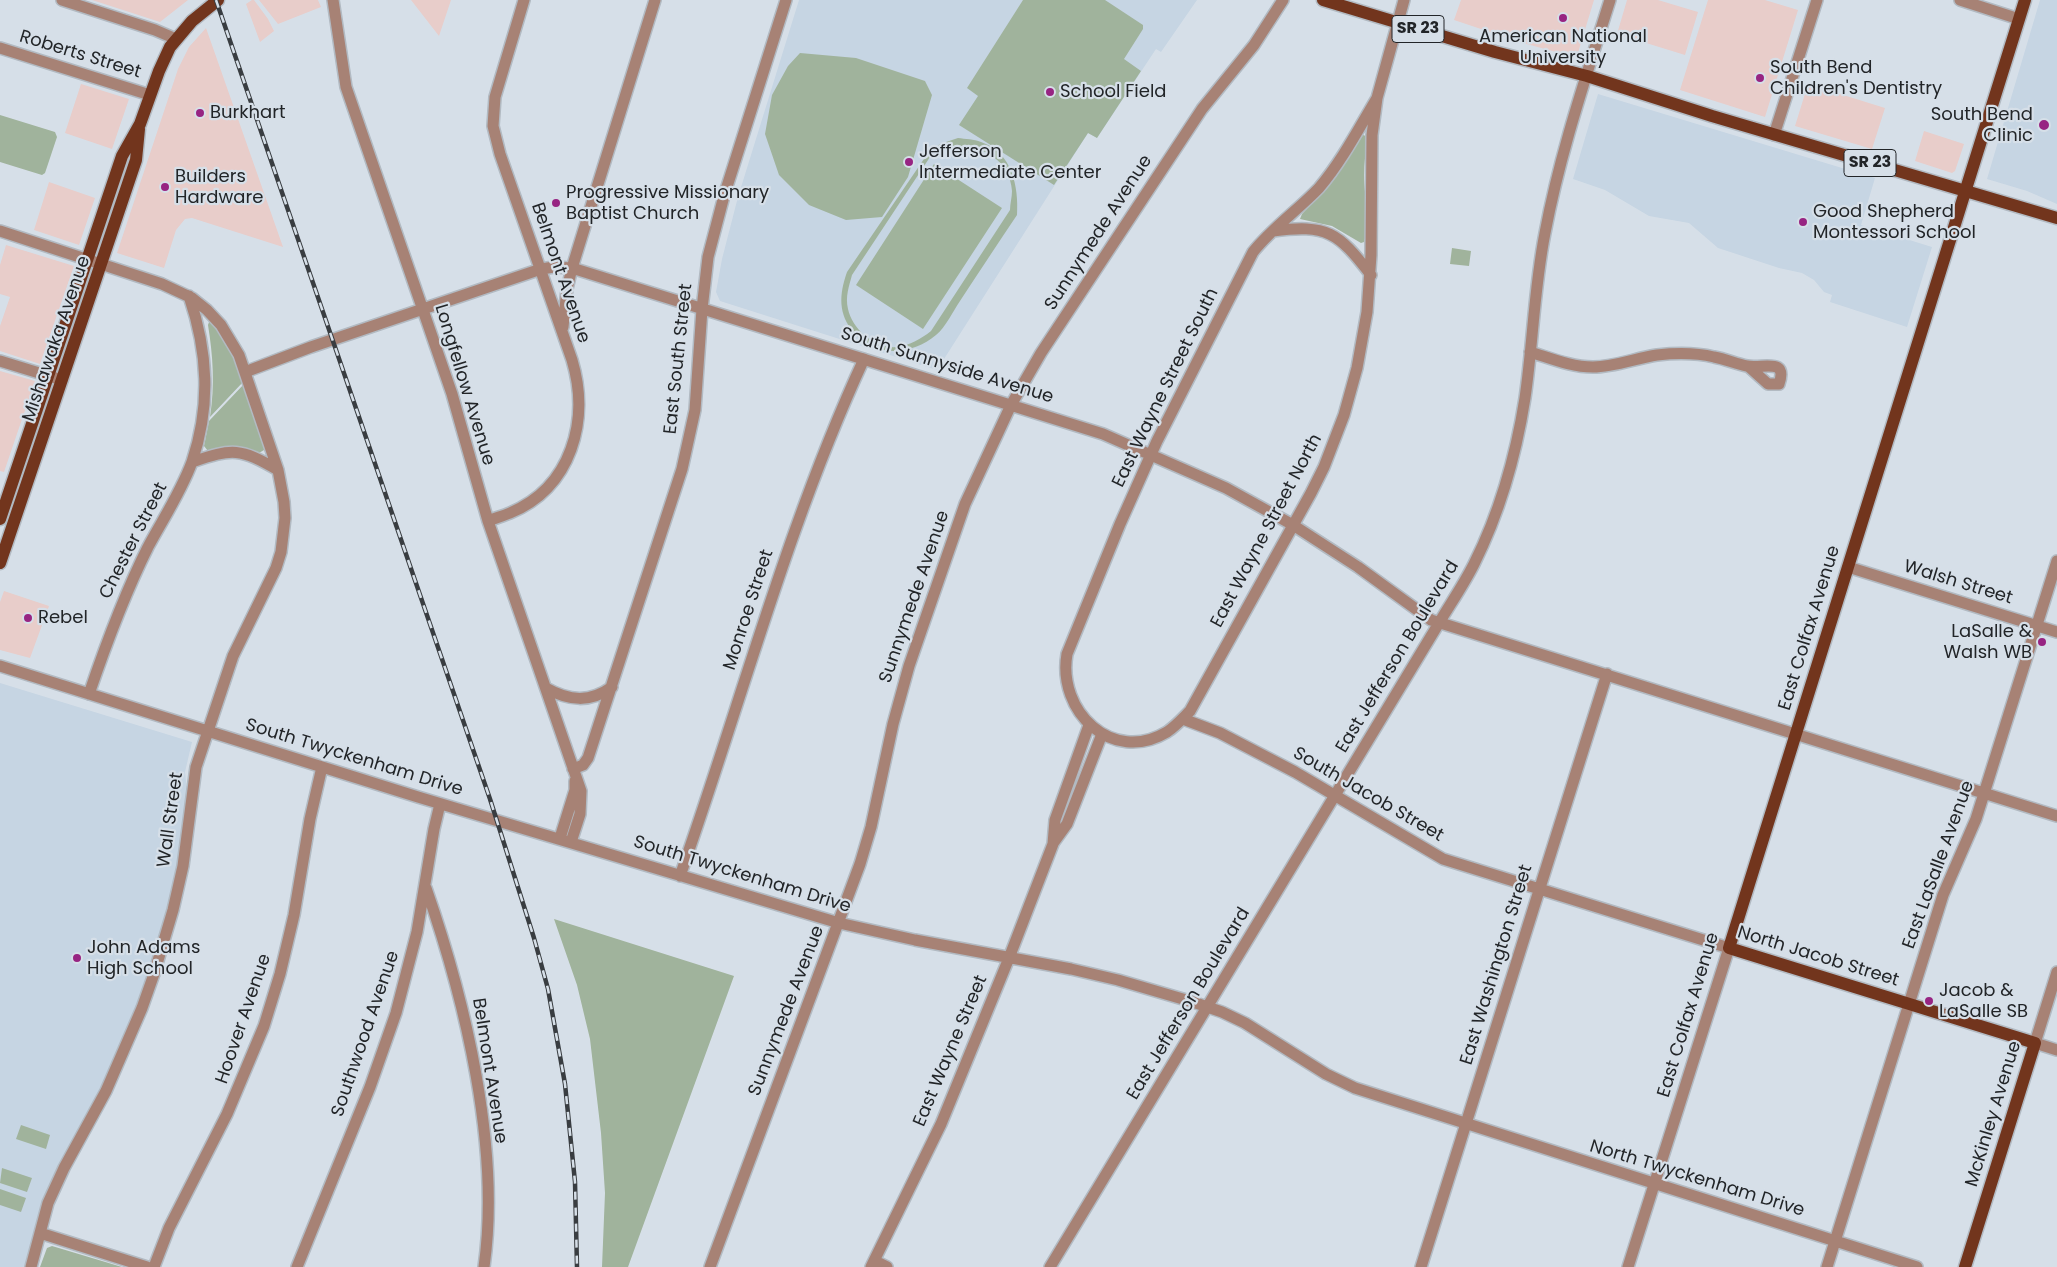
<!DOCTYPE html>
<html>
<head>
<meta charset="utf-8">
<style>
  body { margin:0 }
  canvas { display:block; background:#d6dfe8 }
</style>
</head>
<body>
<canvas width="2057" height="1267"></canvas>
<script>
const c = document.querySelector('canvas').getContext('2d');
c.lineJoin = 'round';
function fillPath(path, color) {
  c.fillStyle = color;
  c.fill(path, 'evenodd');
}
function stroke(path, color, width, dash) {
  c.strokeStyle = color;
  c.lineWidth = width;
  c.lineCap = dash ? 'butt' : 'round';
  c.setLineDash(dash || []);
  c.stroke(path);
}
function write(font, color, halo, rows, align = 'center') {
  c.font = font + ' Poppins,sans-serif';
  c.lineWidth = 4.5;
  c.setLineDash([]);
  c.textBaseline = 'middle';
  c.strokeStyle = halo;
  c.fillStyle = color;
  for (const [text, x, y, turn = 0] of rows) {
    c.save();
    c.translate(x, y);
    c.rotate((+turn || 0) * Math.PI / 180);
    c.textAlign = isNaN(turn) ? turn : align;
    if (halo) c.strokeText(text, 0, 0);
    c.fillText(text, 0, 0);
    c.restore();
  }
}
const commercial = new Path2D(`
  M92 0H188L160 22Z
  M252 0H254L268 19 274 31 260 42 246 4Z
  M259 0H318L321 7 278 24Z
  M411 0H451L439 36Z
  M1461 0H1594L1577 56 1574 57 1523 43 1454 20Z
  M1627 0H1658L1698 12 1685 55 1617 34Z
  M1708 0H1765L1798 10 1765 117 1680 90Z
  M206 28 283 247 192 218 185 219 176 230 164 268 117 253 178 69 189 47Z
  M81 84 129 99 112 149 65 133Z
  M1808 84 1885 108 1872 149 1795 126Z
  M1924 131 1964 144 1955 171 1952 173 1915 161Z
  M49 182 95 198 79 245 34 230Z
  M6 245 74 266 40 364 0 351V326L10 297 0 294V265Z
  M0 371 35 381 4 472 0 471Z
  M4 591 49 606 30 658 0 650V602Z`);
const built = new Path2D(`
  M799 0H1197L1161 52 1156 49 1097 138 1088 133 937 370 720 301 716 292 722 259 738 197Z
  M2040 0H2057V204L2027 191 1987 179Z
  M1598 94 1875 178 1861 225 1932 247 1907 327 1830 302 1832 295 1824 292 1814 280 1802 273 1779 268 1718 248 1689 223 1649 216 1605 190 1573 179Z
  M0 683 192 742 185 772 188 799 177 870 160 938 139 1003 100 1093 45 1197 24 1267H0Z`);
const green = new Path2D(`
  M1023 0H1105L1143 25V29L1124 59 1141 71 1097 138 1088 133 1054 185 959 125 978 96 967 88Z
  M800 53 856 58 925 81 932 95 908 177 882 217 846 220 809 205 779 175 765 134 772 95 788 66Z
  M0 115 55 132 57 137 45 173 42 175 0 162Z
  M1363 135 1366 136 1367 139C1366 151 1364 163 1364 175 1364 196 1371 222 1364 242L1361 243 1332 226 1300 219 1302 214 1336 177Z
  M958 138C965 139 974 139 981 142 1012 152 1019 187 1017 215 998 243 979 272 960 301 953 311 946 327 936 335 913 355 874 358 854 333 838 314 839 295 847 272L928 153 940 144ZM957 146C984 146 1010 161 1012 191 1012 197 1010 204 1010 210L931 331C921 339 910 345 897 347 875 349 852 329 848 309 845 297 849 286 852 275L930 157 941 150Z
  M934 164 1002 208 923 329 856 285Z
  M1452 248 1471 251 1469 266 1450 264Z
  M209 322H213L234 355 243 382 210 417C215 385 213 356 208 325Z
  M244 384 265 446 264 450 259 453 241 447 232 446 208 451 204 446 209 421Z
  M554 919 734 976 628 1267H602L605 1193 601 1133 590 1039 577 985Z
  M21 1125 50 1135 46 1149 16 1139Z
  M2 1168 32 1178 27 1192 0 1183Z
  M0 1189 26 1198 21 1212 0 1205Z
  M52 1246 122 1267H40L47 1248Z`);
const minor = new Path2D(`
  M62 0 155 30 176 39
  M333 0 346 87 452 394 488 521 581 791 580 814 571 842
  M1960 0 2019 19
  M0 48 150 95
  M1377 98C1359 128 1342 161 1319 188 1298 210 1272 228 1253 252L1157 441 1120 524 1067 654C1057 711 1112 765 1167 732 1176 726 1183 718 1190 711L1311 493 1324 467 1344 415 1357 368 1367 312 1371 255 1372 135 1377 98 1404 0
  M1774 135 1817 0
  M0 231 162 284 192 298 207 310 221 325 239 355 278 470 284 502 285 518 281 552 276 568 233 656 196 767 183 866 173 910 154 974 142 1008 106 1091 64 1168 48 1203 31 1267
  M1273 231C1327 224 1338 232 1371 275
  M189 296C208 352 211 405 192 462
  M563 327 567 289 572 268 655 0
  M1530 352C1550 358 1571 367 1593 367 1615 367 1636 358 1657 355 1675 353 1697 353 1714 357 1726 359 1736 364 1747 366 1763 369 1788 357 1779 384H1768L1748 366
  M0 361 62 380
  M245 372 311 347 541 269 554 267 572 268 1103 434 1226 488 1293 525 1358 567 1431 620 2057 816
  M488 521C495 518 503 516 510 513 572 487 590 420 572 360L500 154 493 126 495 97 524 0
  M1848 567 2057 632
  M0 666 418 797 839 923 915 940 1071 969 1118 980 1193 1002 1222 1012 1245 1023 1326 1074 1355 1088 1917 1267
  M546 688C569 701 590 703 612 687
  M89 694C106 644 124 595 148 547 163 519 181 492 192 462 233 448 240 448 278 470
  M1183 719 1220 733 1295 772 1443 859 1729 948 1628 1267
  M573 769 583 765 588 758 682 469 695 410 702 309 708 257 724 196 786 0
  M560 838 575 790V781
  M1054 842 1067 824 1102 734
  M680 876C741 703 787 526 864 359
  M426 888C465 1000 501 1148 484 1267
  M2057 972 2035 1043 2057 1050
  M40 1233 147 1267
  M875 1261 887 1267
  M154 1267 169 1228 227 1114 264 1026 280 974 294 915 310 819 322 767
  M297 1267 370 1087 396 1013 417 932 434 829 440 804
  M710 1267 860 864 871 827 893 724 909 666 965 504 1011 405 1041 353 1202 109 1254 45 1283 0
  M871 1267 941 1124 1009 958 1053 844 1055 820 1089 725
  M1050 1267 1439 623C1451 603 1464 584 1474 564 1500 512 1516 455 1525 398 1533 343 1534 288 1545 233 1560 153 1586 77 1610 0
  M1421 1267 1607 674
  M1827 1267 1943 895 1976 819 2057 561`);
const major = new Path2D(`
  M1323 0 1495 52 1587 76 1712 116 2057 218
  M0 519 122 156 140 124 159 71 170 47 192 21 218 0
  M0 563 136 160 139 129
  M1965 1267 2035 1043 1729 948 2025 0`);
const rail = new Path2D(`
  M216 0 490 799 534 938 548 989 565 1084 575 1182 577 1267`);
const markers = [
  [1563,18,5,"#972482"],
  [1760,78,5,"#972482"],
  [1050,92,5,"#972482"],
  [200,113,5,"#972482"],
  [2044,125,6,"#972482"],
  [909,162,5,"#972482"],
  [165,187,5,"#972482"],
  [556,203,5,"#972482"],
  [1803,222,5,"#972482"],
  [28,618,5,"#972482"],
  [2042,642,5,"#972482"],
  [77,958,5,"#972482"],
  [1929,1001,5,"#972482"]
];
const shields = [
  [1418,29,52],
  [1870,163,52]
];
const shieldNames = [
  ["SR 23",1418,29],
  ["SR 23",1870,163]
];
const poiNames = [
  ["American National",1563,37,"center"],
  ["University",1563,58,"center"],
  ["South Bend",1770,68],
  ["Children's Dentistry",1770,89],
  ["School Field",1060,92],
  ["Burkhart",210,113],
  ["South Bend",2033,115,"right"],
  ["Clinic",2033,136,"right"],
  ["Jefferson",919,152],
  ["Intermediate Center",919,173],
  ["Builders",175,177],
  ["Hardware",175,198],
  ["Progressive Missionary",566,193],
  ["Baptist Church",566,214],
  ["Good Shepherd",1813,212],
  ["Montessori School",1813,233],
  ["Rebel",38,618],
  ["LaSalle &",2032,632,"right"],
  ["Walsh WB",2032,653,"right"],
  ["John Adams",87,948],
  ["High School",87,969],
  ["Jacob &",1939,991],
  ["LaSalle SB",1939,1012]
];
const streetNames = [
  ["Roberts Street",80,55,17],
  ["Sunnymede Avenue",1099,233,-57],
  ["Belmont Avenue",560,273,71],
  ["Mishawaka Avenue",57,339,-71],
  ["East South Street",679,359,-84],
  ["South Sunnyside Avenue",947,366,17],
  ["Longfellow Avenue",464,385,73],
  ["East Wayne Street South",1166,388,-64],
  ["East Wayne Street North",1267,531,-62],
  ["Chester Street",134,541,-63],
  ["Walsh Street",1958,583,17],
  ["Sunnymede Avenue",915,597,-71],
  ["Monroe Street",749,610,-72],
  ["East Colfax Avenue",1810,628,-73],
  ["East Jefferson Boulevard",1398,657,-59],
  ["South Twyckenham Drive",354,758,17],
  ["South Jacob Street",1368,795,30],
  ["Wall Street",171,820,-82],
  ["East LaSalle Avenue",1939,865,-70],
  ["South Twyckenham Drive",742,875,17],
  ["North Jacob Street",1818,957,17],
  ["East Washington Street",1497,965,-73],
  ["East Jefferson Boulevard",1189,1004,-59],
  ["Sunnymede Avenue",787,1011,-69],
  ["East Colfax Avenue",1689,1015,-73],
  ["Hoover Avenue",244,1019,-71],
  ["Southwood Avenue",366,1034,-71],
  ["East Wayne Street",951,1051,-67],
  ["Belmont Avenue",489,1071,81],
  ["McKinley Avenue",1994,1114,-73],
  ["North Twyckenham Drive",1697,1179,17]
];
fillPath(commercial, '#e8cdca');
fillPath(built, '#c6d5e3');
fillPath(green, '#a0b39c');
stroke(minor, '#b2bac2', 14);
stroke(major, '#b2bac2', 15);
stroke(minor, '#a78275', 11);
stroke(major, '#72351d', 12);
stroke(rail, '#393d41', 4.5);
stroke(rail, '#d6dfe8', 2.5, [8]);
for (const [x, y, r, color] of markers) {
  const dot = new Path2D();
  dot.arc(x, y, r, 0, 2 * Math.PI);
  c.fillStyle = color;
  c.fill(dot);
  stroke(dot, '#d6dfe8', 2);
}
for (const [x, y, w] of shields) {
  const box = new Path2D();
  box.roundRect(x - w / 2, y - 13.5, w, 27, 4);
  c.fillStyle = '#d6dfe8';
  c.fill(box);
  stroke(box, '#222528', 1);
}
write('bold 16px', '#222528', null, shieldNames);
write('18px', '#222528', '#d6dfe8', poiNames, 'left');
write('18px', '#222528', '#d6dfe8', streetNames);
</script>
</body>
</html>
